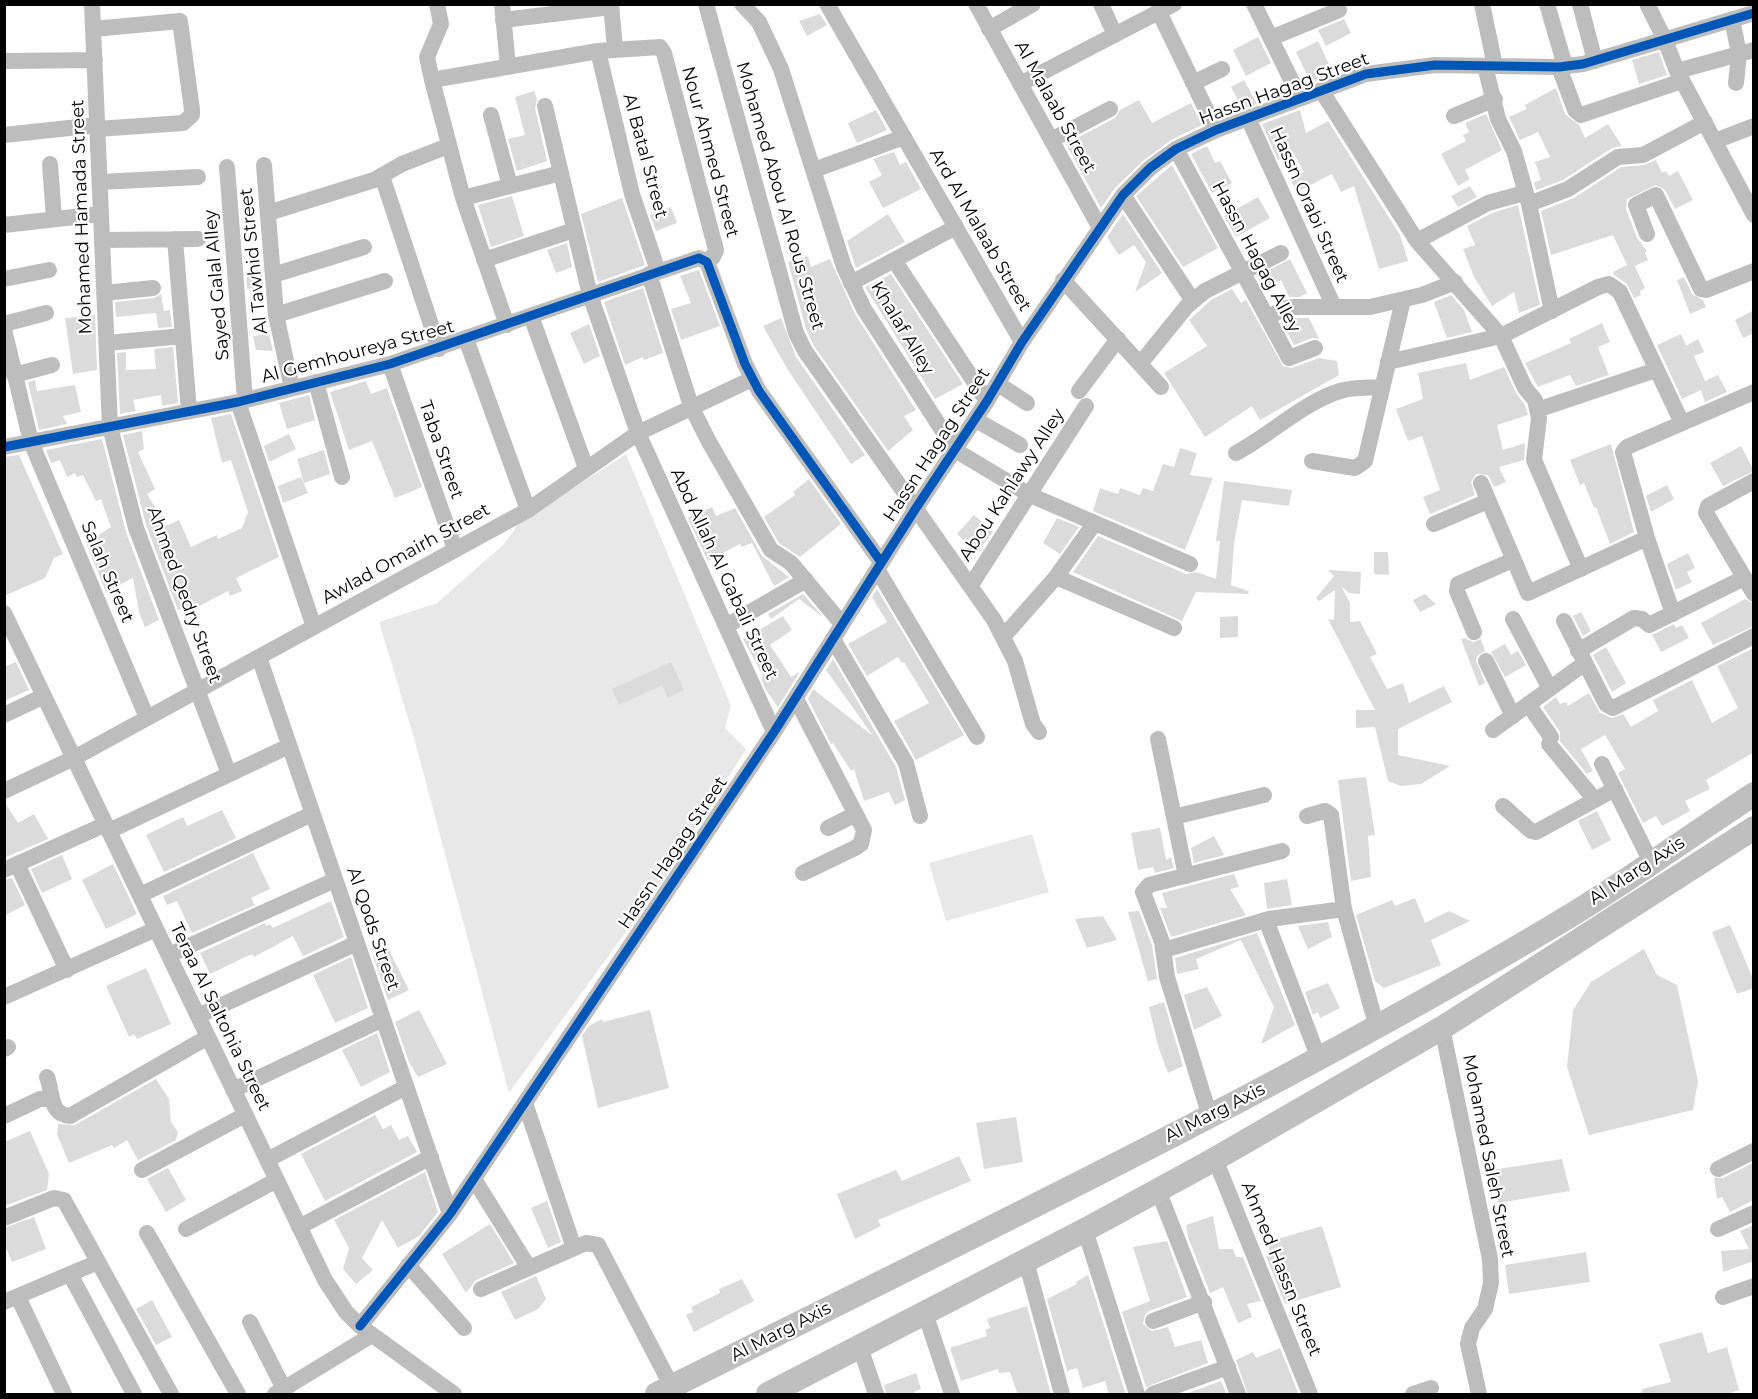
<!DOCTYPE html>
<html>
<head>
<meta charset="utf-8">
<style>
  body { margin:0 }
  #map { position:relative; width:1758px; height:1399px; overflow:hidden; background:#fff; font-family:Montserrat,sans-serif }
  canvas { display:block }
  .frame { position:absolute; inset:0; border:6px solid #000; pointer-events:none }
</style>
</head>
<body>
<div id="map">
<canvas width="1758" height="1399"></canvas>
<div class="frame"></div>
</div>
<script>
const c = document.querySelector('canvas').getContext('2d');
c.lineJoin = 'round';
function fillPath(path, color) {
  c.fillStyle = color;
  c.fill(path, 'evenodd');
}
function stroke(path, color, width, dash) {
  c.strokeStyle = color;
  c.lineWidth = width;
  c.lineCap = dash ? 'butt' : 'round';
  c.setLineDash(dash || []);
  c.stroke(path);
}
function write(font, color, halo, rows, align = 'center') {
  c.font = font + ' Montserrat,sans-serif';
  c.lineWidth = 4.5;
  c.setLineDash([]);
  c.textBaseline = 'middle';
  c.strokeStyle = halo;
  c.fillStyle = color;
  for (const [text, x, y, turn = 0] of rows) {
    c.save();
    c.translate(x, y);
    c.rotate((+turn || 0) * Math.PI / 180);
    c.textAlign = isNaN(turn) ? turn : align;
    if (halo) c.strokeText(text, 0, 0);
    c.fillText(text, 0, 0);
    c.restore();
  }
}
const green = new Path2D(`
  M626 454 731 706 725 728 746 749 672 868 509 1093 414 738 379 622 437 603 504 544 519 523Z
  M1032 834 1049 892 946 921 929 863Z`);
const building = new Path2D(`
  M820 14 827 25 807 36 799 21Z
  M1344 19 1351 33 1326 46 1318 30Z
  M1258 37 1271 63 1246 76 1233 50Z
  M1318 41 1333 73 1311 83 1296 52Z
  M1659 52 1667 75 1639 84 1632 60Z
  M1244 80 1257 104 1243 109 1231 87Z
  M1556 88 1565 114 1579 125 1585 138 1608 124 1622 146 1612 148 1563 180 1536 190 1534 182 1541 180 1535 162 1550 157 1538 132 1520 140 1509 117 1527 109 1525 105Z
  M534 91 537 100 535 108 547 161 517 171 508 139 525 135 515 97Z
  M1139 100 1152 123 1191 103 1202 125 1171 140 1144 160 1115 188 1101 208 1066 144 1115 118 1120 110Z
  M876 110 887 130 857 143 848 123Z
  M1300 110 1306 133 1328 121 1400 235 1408 261 1379 269 1354 186 1341 192 1332 174 1297 192 1290 179 1304 172 1293 152 1278 160 1262 124Z
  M1486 114 1502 150 1465 170 1470 179 1458 186 1441 154 1466 141 1463 135 1469 132 1465 123Z
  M1207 146 1215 163 1220 161 1232 183 1212 193 1191 154Z
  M894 152 900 165 906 162 921 189 883 208 869 182 882 175 873 159Z
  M1656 160 1662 173 1666 171 1669 176 1678 171 1693 200 1675 209 1665 190 1656 185 1627 199 1626 209 1637 238 1647 251 1645 253 1648 260 1635 266 1645 288 1640 291 1641 295 1634 298 1627 284 1614 275 1613 272 1627 265 1613 235 1551 255 1541 211 1574 198 1621 167 1644 165Z
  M1172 165 1218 248 1183 267 1136 196Z
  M1470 186 1477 197 1458 207 1451 196Z
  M512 196 524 236 491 247 478 205Z
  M1258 197 1270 218 1236 237 1224 216Z
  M622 198 645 265 598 282 581 214Z
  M1518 205 1540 305 1519 313 1514 292 1492 306 1474 277 1463 249 1475 245 1467 226 1492 213Z
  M671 207 677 223 656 231 650 215Z
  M888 214 905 242 856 268 847 241Z
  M1123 214 1162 273 1135 292 1146 262 1134 245 1119 255 1107 237Z
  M567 243 572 267 556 273 547 250Z
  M808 256 811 267 830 259 855 314 916 410 904 416 913 430 888 451 814 346 806 329 788 262Z
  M1290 259 1307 293 1299 297H1289L1281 280 1269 286 1262 274Z
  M262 270 263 287 247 289 246 271Z
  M699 270 720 326 681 340 671 309 691 303 680 276Z
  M891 274 963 384 935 399 865 287Z
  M1684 277 1692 294 1703 300 1706 307 1690 314 1677 280Z
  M643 288 663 353 644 360 643 357 625 365 604 302Z
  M1232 289 1241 303 1246 300 1283 366 1292 368 1319 358 1337 361 1339 375 1260 420 1252 406 1205 437 1164 373 1207 346 1189 320 1211 300Z
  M161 294 164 311 170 310 172 327 158 328 156 313 116 317 115 302 154 298Z
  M1451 295 1464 310 1472 332 1447 338 1434 302Z
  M1754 310V333L1743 338 1735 320Z
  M95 315 97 370 73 374 65 318Z
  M781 318 796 357 865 455 851 464 788 370 763 326Z
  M1292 318H1309L1319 339 1312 338 1294 345 1282 323Z
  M1602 323 1610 342 1598 347 1609 375 1576 386 1570 375 1538 387 1525 363 1571 343 1569 339Z
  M589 324 600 356 584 364 570 333Z
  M269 334 273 351 256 350 253 336Z
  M1681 334 1686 346 1698 339 1704 352 1694 356 1705 381 1718 375 1727 392 1705 402 1701 390 1682 399 1657 345Z
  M173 347 178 403 162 406 161 395 133 400 136 411 120 414 117 353 126 352V370L156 369 154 349Z
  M1466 363 1470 380 1504 367 1516 393 1525 405 1528 415 1497 425 1503 450 1525 443 1524 460 1499 467 1506 482 1494 487 1488 475 1476 474 1471 482 1475 495 1430 514 1423 497 1440 490 1422 436 1408 441 1396 409 1423 399 1418 373Z
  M35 380 37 391 75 385 81 412 63 416 67 424 39 430 28 382Z
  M366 381 371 394 387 388 422 487 395 498 372 441 349 450 330 392Z
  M309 395 315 420 287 429 279 403Z
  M231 414 279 557 236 578 242 591 230 596 228 591 184 614 181 609 178 610 146 525 123 435 142 431 144 449 138 452 155 489 147 494 166 526 179 520 191 547 217 535 218 539 242 528 248 512 231 460 222 463 211 418Z
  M289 434 296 449 269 462 264 446Z
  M102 439 126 532 159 620 145 627 139 612 133 578 106 592 86 543 111 527 101 499 96 501 83 475 77 477 75 473 67 477 60 460 51 463 46 450Z
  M1611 444 1634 532 1610 544 1596 507 1594 508 1584 483 1580 485 1570 460Z
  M1741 446 1754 471 1723 486 1710 463Z
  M1180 448 1197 453 1190 475 1213 478 1185 550 1093 511 1100 488 1118 494 1120 488 1140 495 1143 488 1153 491 1163 464 1174 467Z
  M324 450 330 474 304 483 297 459Z
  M19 455 63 554 54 558 45 578 4 596V457Z
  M301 477 308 493 283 503 278 486Z
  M809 479 841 524 800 557 779 543 764 517 795 495 793 492Z
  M1224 481 1292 490 1289 506 1242 500 1234 543 1231 585 1249 591 1248 594 1196 592 1182 621 1073 572 1098 536 1186 574 1196 572 1216 579 1220 541H1216Z
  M1667 485 1674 499 1651 512 1646 496Z
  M712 507 716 516 735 508 762 556 789 577 774 586 752 543 741 547 740 544 708 561 688 518Z
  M974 515 993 532 977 552 957 534Z
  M1057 518 1079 527 1060 554 1043 543Z
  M1374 552H1388L1389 575 1374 574Z
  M1688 553 1695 568 1687 572 1692 582 1676 590 1667 564Z
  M1328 570 1361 572 1360 594 1349 593 1341 586 1350 603V622L1360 621 1377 654 1370 657 1387 689 1403 683 1409 703 1444 686 1452 702 1398 729V755L1450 766 1421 784 1401 786 1388 781 1375 727 1356 728V710H1375L1328 619 1334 620 1335 590 1319 601 1316 598 1334 576Z
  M877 589 964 735 916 760 894 721 929 703 904 662 902 663 898 657 867 676 848 644 887 622 872 597Z
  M803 594 823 617 799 599 771 619 768 614Z
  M1425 594 1436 604 1420 612 1413 600Z
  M1745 599 1754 604V626L1713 645 1701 623Z
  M1581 612 1591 631 1583 636 1573 616Z
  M783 616 792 630 770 645 791 677 800 672 778 707 766 690 761 678 763 676 743 639Z
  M1238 616V637L1220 638V617Z
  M1674 624 1676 628 1682 625 1689 638 1661 652 1652 635Z
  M1465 638 1473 642 1481 639 1485 651 1478 655 1476 660 1485 683 1479 686 1461 639Z
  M1505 644 1511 655 1518 651 1526 665 1505 677 1491 652Z
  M1606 647 1626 683 1612 692 1593 655Z
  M1754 648V752L1706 780 1710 789 1685 801 1690 811 1662 826 1656 816 1643 823 1618 773 1625 769 1605 735 1581 749 1593 771 1587 774 1560 741V732L1543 707 1556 697 1560 704 1566 702 1568 706 1589 693 1600 713 1612 718 1623 714 1631 727 1658 711 1653 700 1692 680 1712 723 1738 708 1717 666Z
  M833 659 896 767 905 800 895 805 889 792 864 801 854 769 851 771 833 743 831 744 808 699 813 689 873 736 826 670Z
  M16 662 29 690 4 701V667Z
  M671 662 684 690 668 698 662 685 619 705 612 689Z
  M1366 777 1375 835 1368 836 1371 877 1351 881 1338 780Z
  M4 801 18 823 34 814 48 839 4 858Z
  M222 810 236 838 164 872 146 835 183 817 187 826Z
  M1597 811 1611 840 1592 850 1578 821Z
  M1160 828 1166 860 1171 857 1174 868 1155 873 1153 867 1138 870 1131 833Z
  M1214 836 1224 855 1194 863 1191 848Z
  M253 853 270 889 251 898 255 905 192 933 177 901 167 905 163 896Z
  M62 855 72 879 42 893 31 869Z
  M113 864 137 914 106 929 82 880Z
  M1234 874 1239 887 1230 889 1246 915 1171 937 1160 908H1167L1162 893Z
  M12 878 25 905 4 916V880Z
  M1287 879 1292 905 1267 909 1264 883Z
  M1415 898 1425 923 1449 911 1470 921 1431 940 1441 965 1384 988 1375 981 1356 915 1392 900 1395 906Z
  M331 901 344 937 303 956 293 936 254 957 252 954 210 974 200 953 265 923 266 926 270 924 273 928Z
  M1139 911 1152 945 1157 979 1148 981 1128 912Z
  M1103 916 1117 940 1087 948 1075 919Z
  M1328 922 1332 937 1308 949 1298 926Z
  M1730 925 1754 981V988L1737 994 1712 932Z
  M1257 933 1295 1025 1261 1044 1274 1007 1241 940 1196 959 1199 969 1177 974 1175 958Z
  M388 948 409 990 388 1000 373 956Z
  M1644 949 1657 975 1677 985 1698 1081 1693 1110 1589 1135 1567 1067 1573 1010 1591 982Z
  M351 957 368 1008 335 1023 313 975Z
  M146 968 171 1024 137 1039 134 1034 129 1037 106 986Z
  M1328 983 1340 1008 1320 1018 1318 1012 1313 1015 1305 992Z
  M1207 987 1222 1016 1194 1030 1184 995Z
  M1164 1002 1183 1066 1168 1073 1158 1046 1149 1007Z
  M419 1010 447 1064 418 1077 409 1062 395 1022Z
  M650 1010 669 1088 598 1108 582 1036 589 1026 602 1019 603 1022Z
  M377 1033 390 1072 361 1087 342 1050Z
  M156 1079 169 1099 171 1122 178 1132 176 1140 138 1160 127 1140 114 1148 112 1145 69 1163 57 1134 58 1124 75 1125Z
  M375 1115 383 1129 391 1125 399 1140 408 1136 417 1152 325 1201 301 1154Z
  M1016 1117 1023 1162 984 1169 976 1123Z
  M30 1131 49 1174 47 1190 4 1206V1142Z
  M959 1156 971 1181 878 1220 881 1226 855 1239 837 1194 896 1170 902 1181Z
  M1562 1159 1570 1191 1498 1203 1492 1170Z
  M1753 1163 1754 1200 1730 1212 1722 1197 1717 1199 1714 1178H1723Z
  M168 1168 186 1200 166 1212 147 1179Z
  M425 1172 438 1212 419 1236 398 1248 382 1220 362 1258 373 1270 356 1284 343 1269 349 1248 334 1220Z
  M547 1201 561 1242 548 1248 531 1208Z
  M1213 1216 1219 1249H1233L1236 1257H1243L1261 1301 1247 1304 1252 1317 1238 1323 1223 1287 1210 1293 1188 1237 1186 1225Z
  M34 1217 46 1249 12 1262 4 1243V1228Z
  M490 1224 514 1263 476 1280 466 1293 442 1254Z
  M1322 1226 1341 1287 1285 1304 1266 1256H1271L1267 1242Z
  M1752 1226 1754 1261 1723 1272 1721 1251 1749 1249 1740 1231Z
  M1167 1241 1187 1297 1149 1311 1145 1315 1143 1324 1152 1331 1168 1327 1175 1347 1201 1340 1208 1363 1146 1387 1122 1312 1150 1301 1133 1247Z
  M1586 1252 1590 1282 1509 1294 1505 1265Z
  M1088 1275 1126 1395H1109L1105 1381 1083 1388 1077 1368 1067 1371 1047 1299 1077 1284 1076 1282Z
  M536 1276 546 1299 538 1309 515 1320 501 1292Z
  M742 1279 754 1301 694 1332 686 1315 693 1312 691 1307 720 1293 719 1289Z
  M152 1300 172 1337 156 1345 136 1309Z
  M1027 1306 1051 1395H1018L1010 1372 999 1373 998 1369 961 1381 950 1348 987 1336 985 1330 990 1328 987 1319Z
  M1702 1332 1708 1353 1727 1347 1739 1390 1724 1395H1642V1389L1671 1382 1659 1344Z
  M1280 1348 1299 1395H1248L1236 1360 1253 1352 1256 1358Z
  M916 1373 921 1389 914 1392 915 1395H886L884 1385Z
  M1221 1381 1227 1395H1183Z`);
const street = new Path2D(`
  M92 4 110 427 136 528 229 774
  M437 4 441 24 427 57 432 80 463 198 507 325
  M502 4 508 66
  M611 4 615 48
  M706 4 796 333 805 351 994 620 1015 661 1033 724 1039 732
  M742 4 759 22 781 69 844 267 864 309 955 450 1030 495 1190 564
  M827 4 1022 342
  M976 4 1100 228
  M1101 4 1115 35
  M1254 4 1300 98
  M1482 4 1495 66
  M1547 4 1565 66
  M1580 4 1595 61
  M1647 4 1665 40 1677 71 1754 215
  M1159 12 1216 130
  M1732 19 1739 54 1736 83
  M503 20 611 7
  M93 29 180 21 192 110V115L183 123 97 129
  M989 29 1033 4
  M1271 38 1339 10
  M598 51 632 194 658 271
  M4 61 95 60
  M1485 66 1498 119 1514 151 1529 204 1552 311
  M1559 67 1575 110 1581 115 1682 81
  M1677 71 1754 50
  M432 80 598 51 660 47 664 53 716 250 713 257 705 260
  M1193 83 1222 69
  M1020 84 1174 4
  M1321 90 1417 241 1501 336 1525 388 1535 400 1539 418 1534 460 1581 569
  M545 106 590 295 638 433 774 732
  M491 115 510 186
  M1454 116 1495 99
  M1248 118 1334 307
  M4 135 97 125
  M1051 140 1110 109
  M1715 141 1754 126
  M1176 149 1289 358 1315 348
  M50 164 54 219
  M264 165 276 315 292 388
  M227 167 245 400
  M814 170 904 137
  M382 176 439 349
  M100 182 198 177
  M1123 195 1193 301
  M463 198 561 173
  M1529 204 1568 189 1618 157 1643 155 1705 122
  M268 213 374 180 402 164 448 146
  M4 225 101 214
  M1647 234 1636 205 1656 195 1701 289 1706 290 1754 271
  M175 239 189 411
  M102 240 198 239
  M1417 241 1488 203 1524 193
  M484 260 574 230
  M894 260 987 401
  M649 274 691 406 708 440 771 550 791 563 842 624
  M273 275 364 247
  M4 279 49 270
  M1063 280 1161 387
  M851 283 956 227
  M104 293 153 288
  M276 315 385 281
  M531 316 586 468
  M1267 318 1285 308 1295 307H1370L1422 295 1455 282
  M4 324 46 313
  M4 329 31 442 147 718
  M466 339 528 510
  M107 343 183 336
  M1388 362 1501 336 1598 287 1609 284 1620 292 1682 423
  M390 364 455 549
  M1140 364 1187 306 1205 291 1281 253
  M14 375 52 365
  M316 382 342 477
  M998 384 1027 403
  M1079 391 1118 339
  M238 402 314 627
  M1537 410 1656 370
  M976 420 1020 445
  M4 447 238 402 390 364 699 258 707 262 745 364 759 391 881 562
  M1236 453C1270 435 1304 402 1340 391 1353 387 1369 388 1382 387
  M1312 461 1355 468 1365 461 1403 300
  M1754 481 1708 506 1706 513 1754 594
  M1481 483 1528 593 1647 538
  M1434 524 1488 501
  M877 569 977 737
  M1056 577 1174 628
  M971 585 1086 406
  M4 613 325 1280 346 1312 360 1326 454 1394
  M1673 614 1647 538 1623 452 1627 447 1754 392
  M1513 619 1550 689
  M1564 621 1606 704 1613 708 1754 636
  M726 626 806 580
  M1474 632 1457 591 1458 584 1513 560
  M1003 637 1056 577 1094 524
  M833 639 906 763 920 816
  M1578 651 1634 618 1642 619 1649 625 1744 578
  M259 657 450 1214
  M1486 661 1513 716
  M796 699 864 830 861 844 855 848 803 873
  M1528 704 1551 737
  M4 715 44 696
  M1493 730 1585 663
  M1158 739 1186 876
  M1549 744 1595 800
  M1602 764 1651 862
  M4 791 74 758 528 510 638 433 752 379
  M1503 806 1531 831 1536 832 1615 789
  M1307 816 1325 811 1331 815 1344 909 1377 1028
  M1174 817 1264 795
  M828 828 856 814
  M109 831 289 746
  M17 864 67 970
  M4 870 106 824
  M140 895 312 814
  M1266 920 1319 1059
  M1164 950 1269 919 1344 909
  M169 955 335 880
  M4 997 156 929
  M198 1016 357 943
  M1442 1028 1490 1259 1491 1283 1485 1309 1472 1328 1468 1344 1479 1394
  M4 1049 8 1047
  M47 1077C53 1092 49 1115 70 1116L208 1037
  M233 1090 383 1019
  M525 1103 574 1248
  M4 1116 40 1099H52
  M1210 1117 1167 977 1162 942 1143 892 1149 885 1282 851
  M1215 1159 1310 1394
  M267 1160 406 1087
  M1718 1169 1754 1151
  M142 1170 245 1115
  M474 1179 529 1268
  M1158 1190 1238 1394
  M4 1218 54 1198 64 1200 171 1394
  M299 1227 431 1157
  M186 1229 277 1180
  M1718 1229 1754 1213
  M1085 1230 1137 1394
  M147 1233 238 1394
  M1026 1261 1062 1394
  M408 1265 464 1328
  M70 1274 134 1394
  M481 1289 586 1243 598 1245 672 1387
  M18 1297 64 1394
  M1723 1297 1754 1286
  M4 1302 98 1262
  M925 1313 952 1394
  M1153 1321 1204 1302
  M250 1322 284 1389
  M360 1326 450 1214 774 732 916 508 987 401 1022 342 1123 195 1150 168 1176 149 1216 130 1366 74 1435 65 1559 67 1583 64 1754 13
  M860 1347 876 1394
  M275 1394 372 1335
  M1153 1394 1228 1367
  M1413 1394 1431 1388`);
const secondary = new Path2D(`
  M657 1394C956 1244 1260 1100 1548 929 1619 888 1685 839 1754 794
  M768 1394 1085 1230 1215 1159 1442 1028 1754 828`);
const cycleway = new Path2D(`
  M4 447 238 402 390 364 699 258 707 262 745 364 759 391 881 562
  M360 1326 450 1214 774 732 916 508 987 401 1022 342 1123 195 1150 168 1176 149 1216 130 1366 74 1435 65 1559 67 1583 64 1754 13`);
const streetNames = [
  ["Hassn Hagag Street",1284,89,-20],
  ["Al Malaab Street",1055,107,61],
  ["Nour Ahmed Street",710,152,75],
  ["Al Batal Street",645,156,75],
  ["Mohamed Abou Al Rous Street",780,196,74],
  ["Hassn Orabi Street",1309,205,66],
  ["Mohamed Hamada Street",82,217,-92],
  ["Ard Al Malaab Street",980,230,60],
  ["Hassn Hagag Alley",1256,257,62],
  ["Al Tawhid Street",254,261,-96],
  ["Sayed Galal Alley",217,285,-95],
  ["Khalaf Alley",902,328,59],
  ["Al Gemhoureya Street",358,352,-15],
  ["Hassn Hagag Street",937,445,-57],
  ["Taba Street",441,450,71],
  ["Abou Kahlawy Alley",1012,485,-57],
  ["Awlad Omairh Street",406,554,-29],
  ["Salah Street",107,572,67],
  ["Abd Allah Al Gabali Street",724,574,65],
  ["Ahmed Qedry Street",184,595,70],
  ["Hassn Hagag Street",673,853,-56],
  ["Al Marg Axis",1637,871,-33],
  ["Al Qods Street",373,929,71],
  ["Teraa Al Saltohia Street",220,1017,64],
  ["Al Marg Axis",1215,1113,-27],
  ["Mohamed Saleh Street",1488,1156,79],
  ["Ahmed Hassn Street",1281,1269,68],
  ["Al Marg Axis",781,1332,-27]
];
fillPath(green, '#e8e8e8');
fillPath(building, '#dbdbdb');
stroke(street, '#bdbdbd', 16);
stroke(secondary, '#bfbfbf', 24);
stroke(cycleway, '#0057b8', 9);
write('18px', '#000', '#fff', streetNames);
</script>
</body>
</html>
